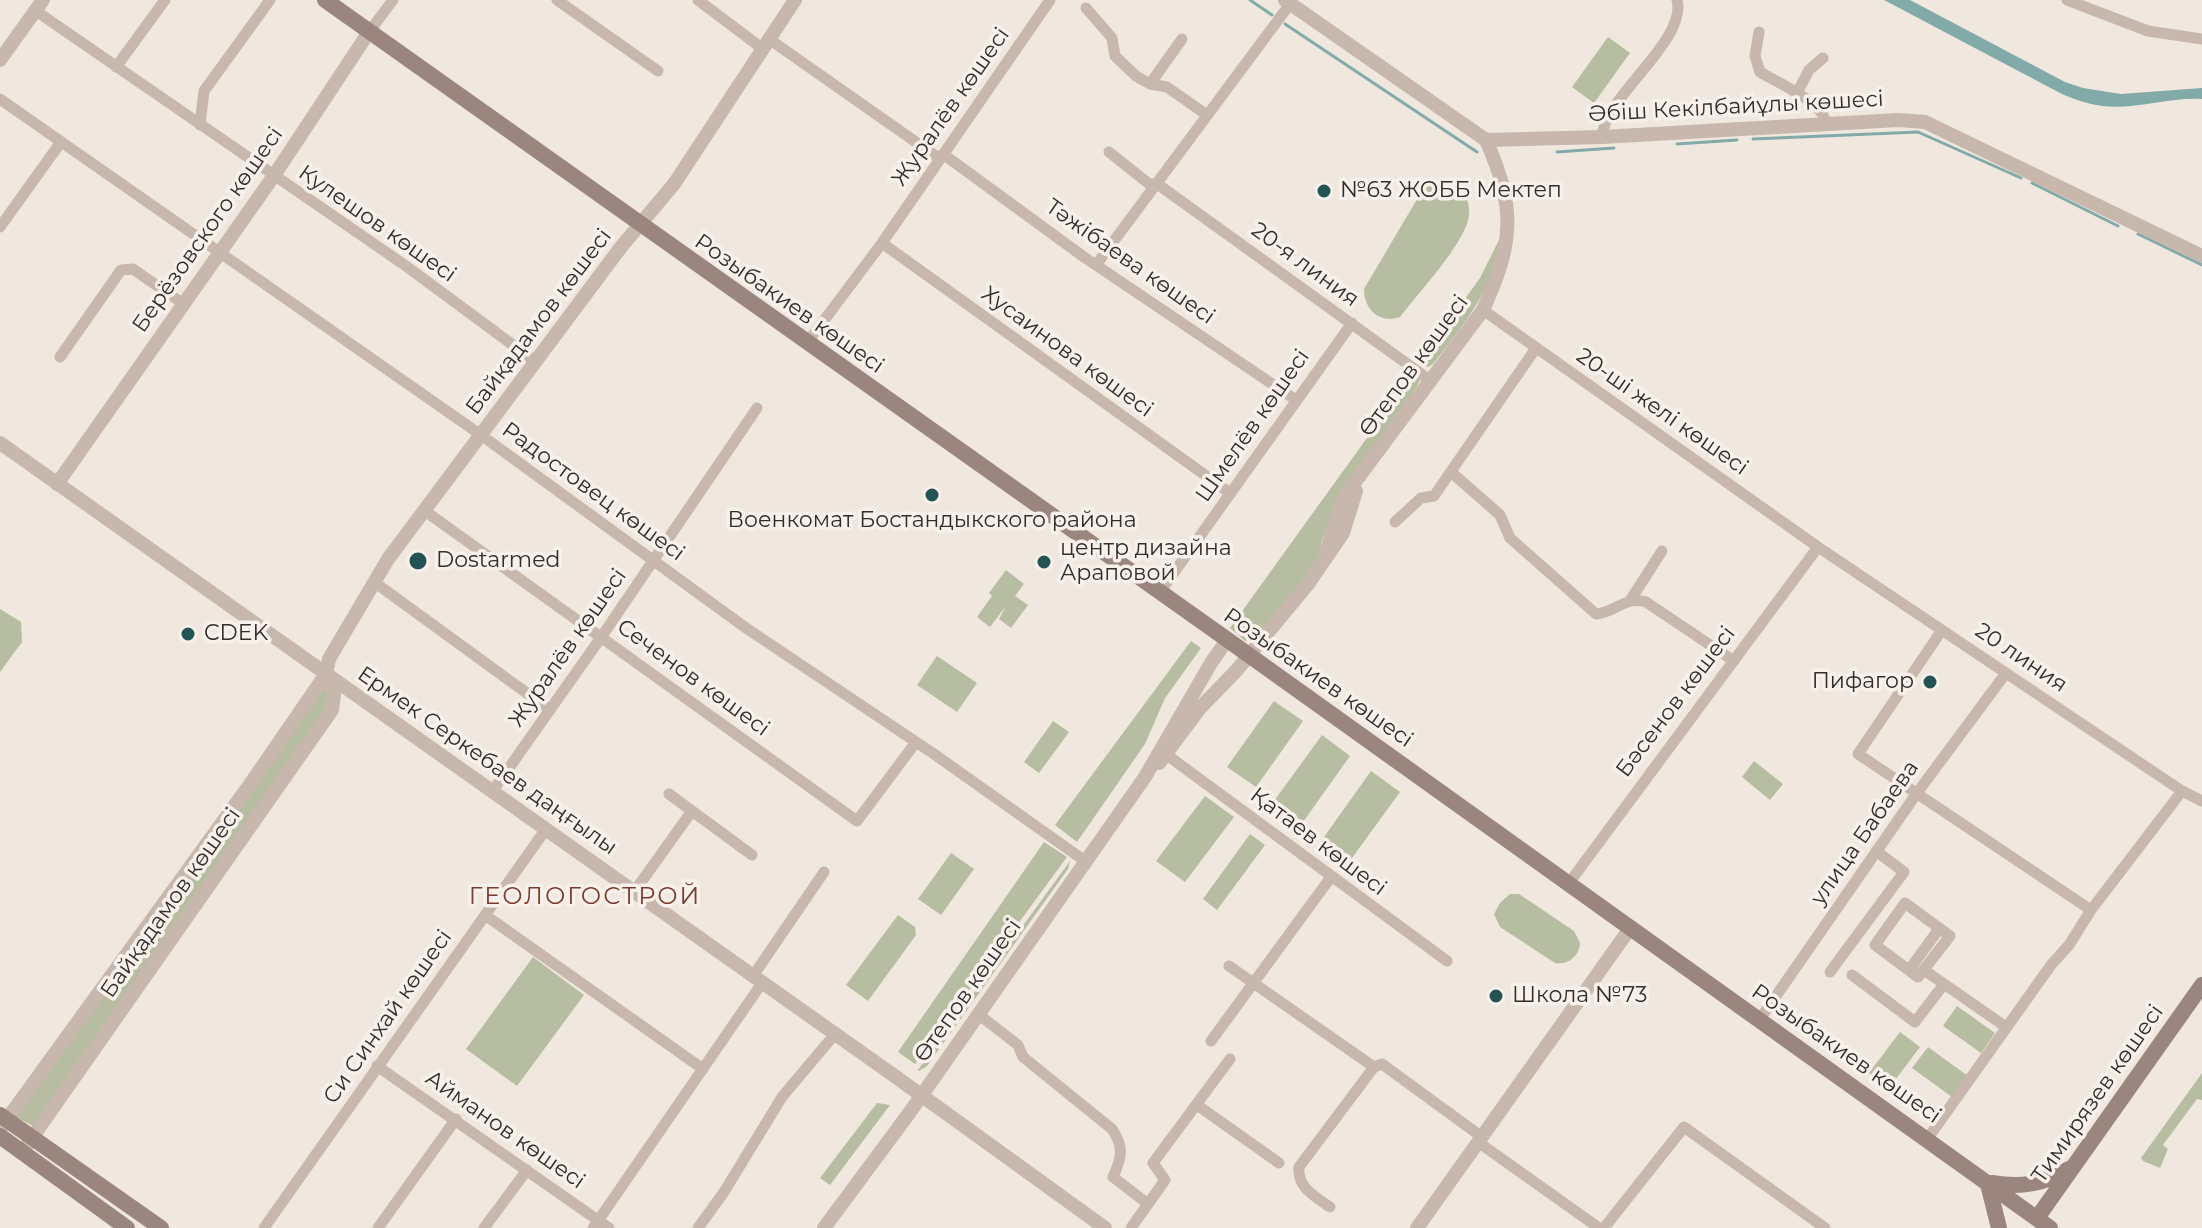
<!DOCTYPE html>
<html>
<head>
<meta charset="utf-8">
<style>
  body { margin:0 }
  canvas { display:block; background:#f0e7df }
</style>
</head>
<body>
<canvas width="2202" height="1228"></canvas>
<script>
const c = document.querySelector('canvas').getContext('2d');
c.lineJoin = 'round';
function fillPath(path, color) {
  c.fillStyle = color;
  c.fill(path, 'evenodd');
}
function stroke(path, color, width, dash) {
  c.strokeStyle = color;
  c.lineWidth = width;
  c.lineCap = dash ? 'butt' : 'round';
  c.setLineDash(dash || []);
  c.stroke(path);
}
function write(font, color, halo, rows, align = 'center') {
  c.font = font + ' Montserrat,sans-serif';
  c.lineWidth = 7;
  c.setLineDash([]);
  c.textBaseline = 'middle';
  c.strokeStyle = halo;
  c.fillStyle = color;
  for (const [text, x, y, turn = 0] of rows) {
    c.save();
    c.translate(x, y);
    c.rotate((+turn || 0) * Math.PI / 180);
    c.textAlign = isNaN(turn) ? turn : align;
    if (halo) c.strokeText(text, 0, 0);
    c.fillText(text, 0, 0);
    c.restore();
  }
}
const green = new Path2D(`
  M1608 37 1630 53 1594 103 1572 87Z
  M1442 180 1465 193C1469 204 1471 213 1467 224 1456 253 1419 292 1400 317 1380 324 1364 310 1364 289L1426 184Z
  M1500 238C1495 289 1463 325 1433 364L1428 367 1419 363 1480 278Z
  M1413 374H1418L1420 380 1416 388 1336 505 1322 540 1318 561 1269 624 1254 638 1245 641 1230 628Z
  M1006 570 1024 584 1015 596 1028 605 1011 628 999 619 1006 606 990 627 977 617 992 596 989 593Z
  M0 609 21 622 22 642 0 672Z
  M1191 641 1201 648 1165 698 1145 744 1077 842 1055 825Z
  M937 656 977 683 957 712 917 685Z
  M326 679 332 702 33 1126 12 1115Z
  M1274 701 1303 721 1256 787 1227 767Z
  M1053 721 1069 732 1039 773 1024 762Z
  M1322 735 1350 756 1303 822 1274 801Z
  M1754 761 1783 784 1770 800 1742 777Z
  M1371 771 1400 792 1352 858 1324 837Z
  M1205 796 1234 817 1185 882 1156 861Z
  M1250 834 1265 845 1217 910 1203 899Z
  M1044 842 1067 857 915 1064 898 1052Z
  M951 853 974 869 941 915 918 899Z
  M1070 861 1068 869 927 1066 919 1071 918 1070Z
  M1510 894H1519L1574 931 1580 943C1579 957 1568 965 1555 963L1500 927 1494 914 1500 903Z
  M898 915 915 927 916 935 868 1001 846 985Z
  M533 957 584 995 517 1086 466 1049Z
  M1957 1006 1995 1033 1981 1053 1943 1026Z
  M1900 1032 1920 1047 1889 1088 1869 1073Z
  M1928 1047 1968 1076 1952 1097 1912 1068Z
  M2202 1073V1100L2197 1099 2163 1145 2168 1149 2160 1168 2143 1161 2141 1158Z
  M877 1103 890 1105 830 1185 820 1178Z`);
const water = new Path2D(`
  M1884 0H1910L2065 82 2083 88 2121 94 2202 88V99C2169 97 2135 110 2102 106 2087 104 2073 99 2060 93Z`);
const stream = new Path2D(`
  M1250 0 1272 15
  M1285 24 1477 152
  M1753 139 1918 132 2021 178
  M1677 144 1737 140
  M1557 152 1614 148
  M2032 183 2118 226
  M2138 234 2202 265`);
const minor = new Path2D(`
  M557 0 658 71
  M698 0 763 49
  M2067 0 2148 31 2202 39
  M1086 8 1112 38 1115 56 1136 76 1150 84 1167 87 1207 115
  M36 11 406 266 536 362
  M369 32 393 0
  M1759 32 1755 56 1760 72C1778 83 1824 102 1826 124
  M769 39 940 159
  M116 67 165 0
  M1150 84 1182 39
  M1797 93 1809 70 1823 58
  M0 99 481 435 746 628 934 754 1085 861
  M200 125 204 91 270 0
  M1602 137C1604 97 1688 40 1677 0
  M1109 152 1153 187
  M943 154 1084 257 1296 400
  M1156 183 1431 381
  M0 227 61 142
  M882 243 1230 493
  M1096 265 1290 4
  M1483 310 1818 547 2182 791 2202 801
  M807 343 882 243 1050 0
  M60 357 121 270 133 269 182 303
  M1451 472 1500 515 1510 538 1596 614C1615 613 1626 595 1646 602L1734 661
  M425 511 857 821 916 742
  M1395 522 1421 498 1434 496 1536 348
  M381 587 550 710
  M1160 592 1352 323
  M1631 599 1662 551
  M1942 630 1858 754 2091 910
  M1167 755 1447 961
  M492 792 602 636 757 408
  M669 794 752 855
  M1569 883 1818 547
  M634 892 692 811
  M1905 903 1950 936 1918 977 1875 945Z
  M485 915 703 1069
  M1229 966 1374 1067 1382 1064 1482 1137
  M1909 970 1939 929
  M1924 970 2006 1027
  M1830 972 1904 872 1876 851
  M1852 975 1915 1022 1944 984
  M753 976 824 872
  M978 1014 1018 1045 1023 1057 1112 1129C1124 1147 1122 1157 1113 1177L1148 1204
  M1760 1019 1917 793 2006 673
  M1211 1041 1331 877
  M377 1066 609 1228
  M1197 1105 1279 1163
  M1928 1138 2051 965 2069 945 2091 910 2182 791
  M1478 1142 1599 1228
  M1330 1207C1314 1196 1297 1187 1299 1167L1374 1067
  M264 1228 546 829
  M378 1228 456 1119
  M484 1228 527 1170
  M593 1228 762 983
  M698 1228 724 1192 782 1097 835 1034
  M1131 1228 1165 1180 1153 1163 1230 1059
  M1604 1228 1684 1127 1825 1228`);
const tertiary = new Path2D(`
  M1285 0 1486 140 1602 137 1898 120 1925 122 2202 256
  M0 60 43 0
  M0 443 896 1077 1105 1228
  M57 484 273 177 369 32
  M1325 557 1338 512 1349 490 1483 310C1514 242 1516 208 1486 140
  M1159 763 1200 708 1236 671 1308 584 1343 533 1356 491
  M0 1129 251 783 326 674 329 659 388 559 621 247 674 184 795 0
  M22 1152 332 710 334 695 327 676
  M824 1228 910 1112 1145 777 1211 663 1227 640
  M1417 1228 1631 927`);
const secondary = new Path2D(`
  M325 0 1218 633 2050 1228
  M0 1115 161 1228
  M0 1136 127 1228
  M1992 1183C2021 1188 2043 1184 2069 1169
  M1988 1184 1999 1228
  M2037 1218 2202 985`);
const markers = [
  [1324,191,8,"#245353"],
  [932,495,8,"#245353"],
  [418,561,10,"#245353"],
  [1044,562,8,"#245353"],
  [188,634,8,"#245353"],
  [1930,682,8,"#245353"],
  [1496,996,8,"#245353"]
];
const streetNames = [
  ["Журалёв көшесі",951,107,-55],
  ["Әбіш Кекілбайұлы көшесі",1736,107,-3],
  ["Кулешов көшесі",377,224,35],
  ["Берёзовского көшесі",208,230,-55],
  ["Тәжібаева көшесі",1130,262,35],
  ["20-я линия",1305,265,36],
  ["Розыбакиев көшесі",789,304,35],
  ["Байқадамов көшесі",539,322,-53],
  ["Хусаинова көшесі",1067,352,36],
  ["Өтепов көшесі",1414,366,-54],
  ["20-ші желі көшесі",1662,412,35],
  ["Шмелёв көшесі",1253,426,-55],
  ["Радостовец көшесі",593,492,36],
  ["Журалёв көшесі",568,648,-55],
  ["20 линия",2021,658,34],
  ["Сеченов көшесі",693,678,36],
  ["Розыбакиев көшесі",1318,678,35],
  ["Бәсенов көшесі",1676,702,-53],
  ["Ермек Серкебаев даңғылы",487,761,35],
  ["улица Бабаева",1865,833,-55],
  ["Қатаев көшесі",1318,842,37],
  ["Байқадамов көшесі",171,903,-55],
  ["Өтепов көшесі",968,991,-55],
  ["Си Синхай көшесі",388,1017,-55],
  ["Розыбакиев көшесі",1846,1054,35],
  ["Тимирязев көшесі",2098,1094,-55],
  ["Айманов көшесі",505,1130,35]
];
const poiNames = [
  ["№63 ЖОББ Мектеп",1340,191],
  ["Военкомат Бостандыкского района",932,521,"center"],
  ["центр дизайна",1060,549],
  ["Араповой",1060,574],
  ["Dostarmed",436,561],
  ["CDEK",204,634],
  ["Пифагор",1914,682,"right"],
  ["Школа №73",1512,996]
];
const neighbourhoodNames = [
  ["ГЕОЛОГОСТРОЙ",585,897]
];
fillPath(green, '#b6bda1');
fillPath(water, '#81aaa9');
stroke(stream, '#81aaa9', 3);
stroke(minor, '#c7b7ac', 11);
stroke(tertiary, '#c7b7ac', 14);
stroke(secondary, '#9a867e', 16);
for (const [x, y, r, color] of markers) {
  const dot = new Path2D();
  dot.arc(x, y, r, 0, 2 * Math.PI);
  c.fillStyle = color;
  c.fill(dot);
  stroke(dot, '#f8f1eb', 3);
}
write('22px', '#362d2a', '#f8f1eb', streetNames);
write('22px', '#362d2a', '#f8f1eb', poiNames, 'left');
c.letterSpacing = '2px';
write('24px', '#7b3a2d', '#f8f1eb', neighbourhoodNames);
c.letterSpacing = '0px';
</script>
</body>
</html>
